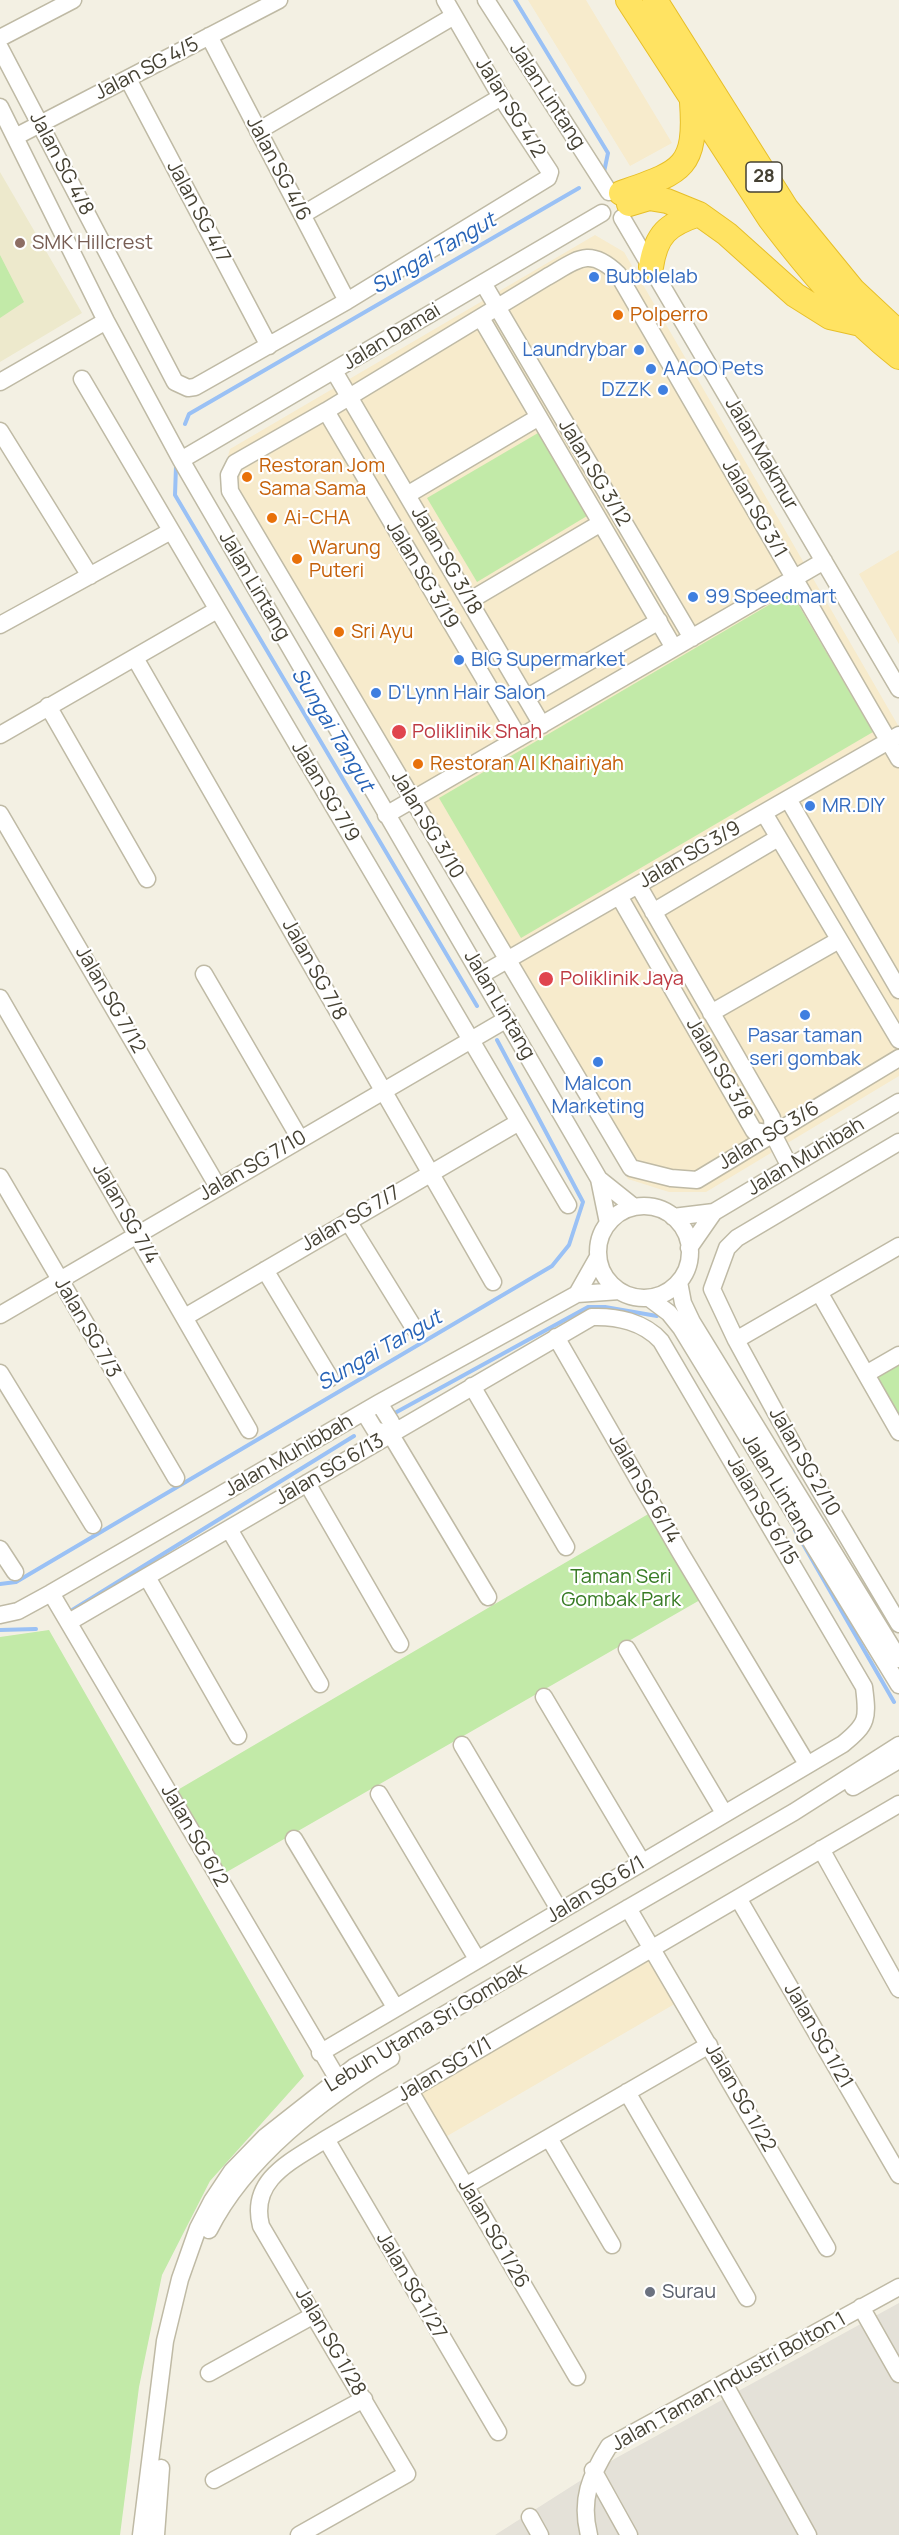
<!DOCTYPE html>
<html>
<head>
<meta charset="utf-8">
<style>
  body { margin:0 }
  canvas { display:block; background:#f3f0e3 }
</style>
</head>
<body>
<canvas width="899" height="2535"></canvas>
<script>
const c = document.querySelector('canvas').getContext('2d');
c.lineJoin = 'round';
function fillPath(path, color) {
  c.fillStyle = color;
  c.fill(path, 'evenodd');
}
function stroke(path, color, width, dash) {
  c.strokeStyle = color;
  c.lineWidth = width;
  c.lineCap = dash ? 'butt' : 'round';
  c.setLineDash(dash || []);
  c.stroke(path);
}
function write(font, color, halo, rows, align = 'center') {
  c.font = font + ' Manrope,sans-serif';
  c.lineWidth = 4.5;
  c.setLineDash([]);
  c.textBaseline = 'middle';
  c.strokeStyle = halo;
  c.fillStyle = color;
  for (const [text, x, y, turn = 0] of rows) {
    c.save();
    c.translate(x, y);
    c.rotate((+turn || 0) * Math.PI / 180);
    c.textAlign = isNaN(turn) ? turn : align;
    if (halo) c.strokeText(text, 0, 0);
    c.fillText(text, 0, 0);
    c.restore();
  }
}
const commercial = new Path2D(`
  M528 0H586L672 143 630 166Z
  M595 235 624 252 899 727V1076L706 1192H669L628 1179 221 481 230 449Z
  M899 550V644L859 574Z
  M652 1956 678 2002 442 2139 417 2095Z`);
const industrial = new Path2D(`
  M899 2303V2535H495L616 2458Z`);
const education = new Path2D(`
  M0 172 82 313 0 362Z`);
const green = new Path2D(`
  M0 255 24 302 0 318Z
  M538 433 587 516 477 582 427 498Z
  M791 592 873 732 521 938 439 798Z
  M899 1354V1432L866 1374Z
  M650 1513 700 1600 218 1877 169 1795Z
  M49 1630 304 2076 210 2181 162 2275 139 2387 120 2535H0V1637Z`);
const stream = new Path2D(`
  M515 0 608 153 604 172
  M185 424 189 414 579 188
  M176 466 175 495 477 1006
  M393 1414 588 1307H605L657 1316
  M795 1530 894 1702
  M0 1584 16 1582 552 1266 569 1245 583 1202 497 1040
  M69 1612 354 1436
  M0 1630 36 1629`);
const minor = new Path2D(`
  M486 0 609 192
  M209 36 347 301
  M0 38 73 0
  M0 48 175 382 188 388 195 387 347 301 548 178 550 172 501 97 445 0
  M128 79 269 346
  M0 107 106 321 181 460 599 1179 608 1223
  M258 131 454 16
  M15 137 279 0
  M302 215 501 97
  M622 218 899 689
  M483 283 692 638
  M481 318 674 648
  M334 371 542 725
  M82 379 568 1205
  M0 382 106 321
  M326 411 519 738
  M0 431 90 576
  M181 460 602 213
  M407 495 539 417
  M469 601 601 523
  M0 625 171 531
  M135 658 493 1282
  M526 698 659 621
  M48 706 147 879
  M0 735 217 610
  M899 759 618 274C589 246 577 260 547 277L326 411 235 463 229 475 230 491 631 1168 671 1178 697 1180 899 1058
  M788 799 899 990
  M764 813 899 1040
  M0 814 218 1187
  M386 815 824 561
  M638 885 772 1118 773 1134 790 1167
  M619 896 754 1131 773 1134
  M653 912 778 838
  M204 974 300 1139
  M481 975 899 735
  M0 998 249 1430
  M711 1013 839 940
  M899 1142 737 1238 727 1248 712 1289 736 1340 800 1457 899 1624
  M0 1177 176 1478
  M599 1179 634 1207
  M598 1252a46 46 0 1 1 92 0a46 46 0 1 1-92 0Z
  M673 1217 714 1212 899 1102
  M348 1221 414 1328
  M689 1248 714 1212
  M265 1270 330 1378
  M679 1282 683 1303 692 1322 899 1659
  M819 1292 899 1432
  M577 1294 598 1257
  M649 1298 669 1313 681 1328 899 1685
  M0 1315 507 1019
  M185 1317 519 1122
  M556 1337 680 1552 807 1764
  M736 1340 899 1246
  M0 1373 93 1525
  M866 1374 899 1355
  M472 1386 566 1547
  M379 1403 391 1422V1435L488 1597
  M364 1412 375 1430 391 1435
  M307 1483 400 1644
  M229 1529 320 1684
  M0 1549 15 1572
  M147 1577 238 1736
  M51 1593 343 2088
  M0 1615 18 1611 51 1593 379 1403 577 1294 620 1291
  M69 1622 592 1317C617 1316 644 1322 661 1341L864 1687C868 1718 868 1724 843 1744L320 2053
  M627 1649 724 1813
  M544 1697 642 1862
  M462 1745 560 1911
  M853 1787 899 1760
  M379 1794 477 1959
  M294 1839 395 2007
  M821 1849 899 1989
  M738 1898 899 2175
  M628 1908 827 2248
  M410 2091 577 2377
  M627 2092 747 2298
  M549 2138 612 2245
  M326 2139 498 2432
  M465 2186 709 2045
  M209 2230C245 2158 323 2098 391 2058
  M861 2307 899 2374
  M209 2373 314 2315
  M724 2383 808 2535
  M593 2470 629 2535
  M214 2480 364 2399
  M530 2517 540 2535
  M141 2535 165 2341 180 2279 198 2228 212 2201 232 2171 265 2137 354 2067 794 1812 899 1745
  M156 2535 161 2468
  M299 2535 407 2474 261 2226C249 2179 292 2161 326 2139L899 1804
  M589 2535C580 2500 590 2476 609 2446L899 2287`);
const highway = new Path2D(`
  M628 0 770 219C808 269 849 318 899 357
  M655 0 786 208 853 290 899 333
  M621 193C681 172 697 169 692 102
  M629 204 649 198 667 201 699 214 727 234 795 295 830 317 861 324
  M651 267C656 234 668 224 699 214`);
const markers = [
  [20,243,6,"#8d6e63"],
  [594,277,6,"#3f7fe0"],
  [618,315,6,"#e8710a"],
  [639,350,6,"#3f7fe0"],
  [651,369,6,"#3f7fe0"],
  [663,390,6,"#3f7fe0"],
  [247,477,6,"#e8710a"],
  [272,518,6,"#e8710a"],
  [297,559,6,"#e8710a"],
  [693,597,6,"#3f7fe0"],
  [339,632,6,"#e8710a"],
  [459,660,6,"#3f7fe0"],
  [376,693,6,"#3f7fe0"],
  [399,732,8,"#e0444e"],
  [418,764,6,"#e8710a"],
  [810,806,6,"#3f7fe0"],
  [546,979,8,"#e0444e"],
  [805,1015,6,"#3f7fe0"],
  [598,1062,6,"#3f7fe0"],
  [650,2292,6,"#6b7280"]
];
const shields = [
  [764,177,36]
];
const shieldNames = [
  ["28",764,177]
];
const streetNames = [
  ["Jalan SG 4/5",147,69,-27],
  ["Jalan Lintang",547,96,57],
  ["Jalan SG 4/2",510,108,58],
  ["Jalan SG 4/8",61,164,62],
  ["Jalan SG 4/6",278,169,62],
  ["Jalan SG 4/7",198,212,62],
  ["Jalan Damai",392,337,-31],
  ["Jalan Makmur",761,454,60],
  ["Jalan SG 3/12",594,473,59],
  ["Jalan SG 3/1",754,509,60],
  ["Jalan SG 3/18",446,561,60],
  ["Jalan SG 3/19",422,575,59],
  ["Jalan Lintang",254,586,60],
  ["Jalan SG 7/9",325,792,59],
  ["Jalan SG 3/10",427,825,59],
  ["Jalan SG 3/9",690,855,-30],
  ["Jalan SG 7/8",314,970,61],
  ["Jalan SG 7/12",110,1000,60],
  ["Jalan Lintang",499,1005,60],
  ["Jalan SG 3/8",719,1069,60],
  ["Jalan SG 3/6",769,1136,-31],
  ["Jalan Muhibah",806,1157,-31],
  ["Jalan SG 7/10",253,1166,-30],
  ["Jalan SG 7/4",125,1214,60],
  ["Jalan SG 7/7",351,1219,-30],
  ["Jalan SG 7/3",87,1328,60],
  ["Jalan Muhibbah",289,1456,-30],
  ["Jalan SG 2/10",804,1462,60],
  ["Jalan SG 6/13",330,1470,-30],
  ["Jalan Lintang",778,1488,59],
  ["Jalan SG 6/14",644,1489,60],
  ["Jalan SG 6/15",762,1511,60],
  ["Jalan SG 6/2",194,1836,60],
  ["Jalan SG 6/1",596,1890,-31],
  ["Lebuh Utama Sri Gombak",426,2028,-31],
  ["Jalan SG 1/21",818,2036,60],
  ["Jalan SG 1/1",445,2070,-31],
  ["Jalan SG 1/22",740,2098,60],
  ["Jalan SG 1/26",493,2234,60],
  ["Jalan SG 1/27",411,2286,60],
  ["Jalan SG 1/28",330,2342,60],
  ["Jalan Taman Industri Bolton 1",729,2382,-29]
];
const educationNames = [
  ["SMK Hillcrest",32,243]
];
const shopNames = [
  ["Bubblelab",606,277],
  ["Laundrybar",627,350,"right"],
  ["AAOO Pets",663,369],
  ["DZZK",651,390,"right"],
  ["99 Speedmart",705,597],
  ["BIG Supermarket",471,660],
  ["D'Lynn Hair Salon",388,693],
  ["MR.DIY",822,806],
  ["Pasar taman",805,1036,"center"],
  ["seri gombak",805,1059,"center"],
  ["Malcon",598,1084,"center"],
  ["Marketing",598,1107,"center"]
];
const foodNames = [
  ["Polperro",630,315],
  ["Restoran Jom",259,466],
  ["Sama Sama",259,489],
  ["Ai-CHA",284,518],
  ["Warung",309,548],
  ["Puteri",309,571],
  ["Sri Ayu",351,632],
  ["Restoran Al Khairiyah",430,764]
];
const healthNames = [
  ["Poliklinik Shah",412,732],
  ["Poliklinik Jaya",560,979]
];
const parkNames = [
  ["Taman Seri",621,1577],
  ["Gombak Park",621,1600]
];
const worshipNames = [
  ["Surau",662,2292]
];
const waterNames = [
  ["Sungai Tangut",434,254,-30],
  ["Sungai Tangut",332,730,59],
  ["Sungai Tangut",380,1351,-30]
];
fillPath(commercial, '#f7ebcc');
fillPath(industrial, '#e4e1d8');
fillPath(education, '#ede9cc');
fillPath(green, '#c2eaa8');
stroke(stream, '#9ac1f5', 4);
stroke(minor, '#bfbaa5', 19);
stroke(highway, '#e7bf29', 26);
stroke(minor, '#fff', 16);
stroke(highway, '#ffe362', 24);
for (const [x, y, r, color] of markers) {
  const dot = new Path2D();
  dot.arc(x, y, r, 0, 2 * Math.PI);
  c.fillStyle = color;
  c.fill(dot);
  stroke(dot, '#fff', 2);
}
for (const [x, y, w] of shields) {
  const box = new Path2D();
  box.roundRect(x - w / 2, y - 15, w, 30, 4.5);
  c.fillStyle = '#fff';
  c.fill(box);
  stroke(box, '#454133', 1.5);
}
write('bold 18px', '#454133', null, shieldNames);
write('20px', '#454133', '#fff', streetNames);
write('20px', '#785e54', '#fff', educationNames, 'left');
write('20px', '#366cbe', '#fff', shopNames, 'left');
write('20px', '#c56008', '#fff', foodNames, 'left');
write('20px', '#be3a42', '#fff', healthNames, 'left');
write('20px', '#367a23', '#fff', parkNames);
write('20px', '#5b616d', '#fff', worshipNames, 'left');
write('italic 21px', '#2663b7', '#fff', waterNames);
</script>
</body>
</html>
